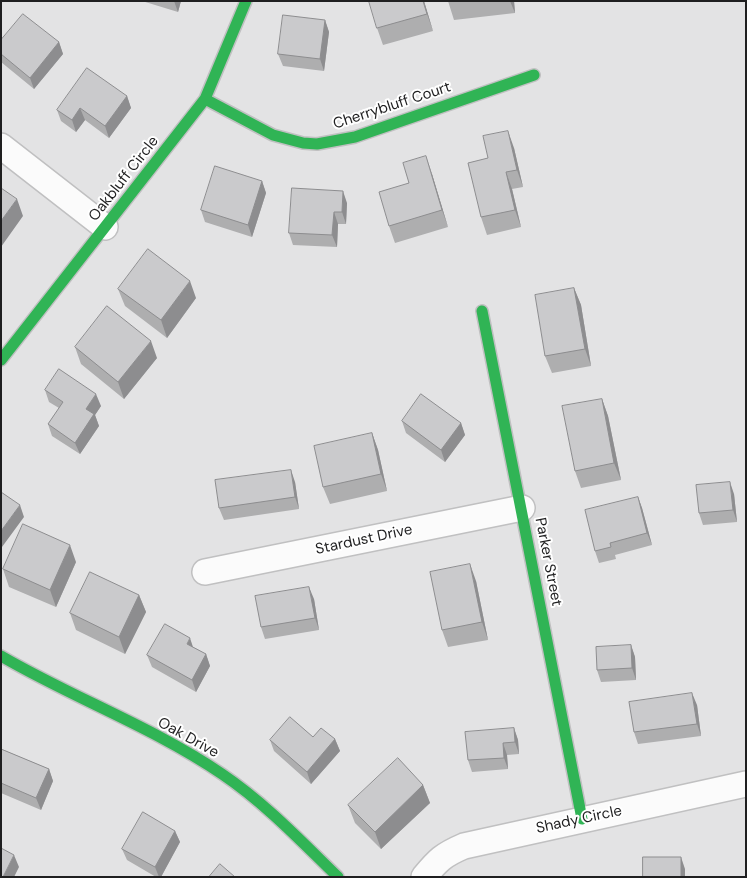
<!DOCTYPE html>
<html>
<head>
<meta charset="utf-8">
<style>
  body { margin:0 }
  #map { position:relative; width:747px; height:878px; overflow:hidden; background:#e3e3e4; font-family:"DM Sans",sans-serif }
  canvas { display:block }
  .frame { position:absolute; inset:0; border:2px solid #1f1f20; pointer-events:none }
</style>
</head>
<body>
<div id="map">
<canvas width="747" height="878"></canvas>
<div class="frame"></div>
</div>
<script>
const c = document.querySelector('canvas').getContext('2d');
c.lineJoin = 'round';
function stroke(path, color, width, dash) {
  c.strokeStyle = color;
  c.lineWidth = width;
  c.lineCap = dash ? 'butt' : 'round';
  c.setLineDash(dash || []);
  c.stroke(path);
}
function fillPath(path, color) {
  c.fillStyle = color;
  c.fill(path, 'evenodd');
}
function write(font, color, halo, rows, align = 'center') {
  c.font = font + ' "DM Sans",sans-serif';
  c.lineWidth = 4;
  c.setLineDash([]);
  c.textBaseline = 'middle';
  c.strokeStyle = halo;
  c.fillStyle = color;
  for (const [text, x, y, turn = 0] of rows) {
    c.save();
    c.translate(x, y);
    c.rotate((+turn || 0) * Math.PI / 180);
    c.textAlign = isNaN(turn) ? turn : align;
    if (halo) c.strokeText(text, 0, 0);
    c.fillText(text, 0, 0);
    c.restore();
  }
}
const street = new Path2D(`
  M1 146 105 227
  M205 572 522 508
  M424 877C438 860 443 855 464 846L746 784`);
const fast = new Path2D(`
  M205 99 273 135 303 143 317 144 355 137 534 75
  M482 311 582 819
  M1 360 205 99 246 1
  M1 656C73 698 153 727 222 774 265 803 301 841 338 877`);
const wall = new Path2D(`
  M142 1H181L178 12Z
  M424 1 433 31 383 45 377 28Z
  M448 1H514L515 13 454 20Z
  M325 20 329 32 324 71 283 66 278 54Z
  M1 40 59 42 63 54 34 89 1 62Z
  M127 96 131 108 109 138 85 120 76 132 61 121 57 110Z
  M514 148 523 187 512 189 521 227 487 235 481 217 488 158Z
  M432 174 448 227 395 243 389 226 409 183Z
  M262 181 266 193 252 237 205 222 201 210Z
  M347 203 346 224H338L337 247 293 245 289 233Z
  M574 288 581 305 591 366 552 373 545 356Z
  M118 289 196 298 167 338 125 306Z
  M75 347 157 358 124 399 81 364Z
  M45 390 101 406 95 415 99 426 80 454 52 436 48 424 59 408 49 402Z
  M602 399 608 416 621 480 581 488 575 471Z
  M402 421 461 423 465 435 445 462 406 433Z
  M372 433 378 450 387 491 330 504 323 487Z
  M295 482 299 509 224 520 219 508Z
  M734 494 737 522 703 525 699 513Z
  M638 497 642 508 652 545 615 555 616 559 599 563 595 551Z
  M76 562 56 607 9 587 3 569Z
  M476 581 488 640 448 647 442 630Z
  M139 595 146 612 125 654 76 630 70 613Z
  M314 599 319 630 265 639 261 627Z
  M631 645 635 657 636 680 601 682 597 670Z
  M193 647 206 654 210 666 196 692 152 667 147 655Z
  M697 705 701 736 638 744 634 732Z
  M514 728 518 740 519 754 507 755 508 769 472 772 468 760Z
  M313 737 335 739 340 751 311 784 274 751 270 740Z
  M1 749 49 769 53 781 41 810 1 793Z
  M423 785 430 803 381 849 355 823 348 805Z
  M175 831 180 842 161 877H156L127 860 122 849Z`);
const shadedWall = new Path2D(`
  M174 1H181L178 12Z
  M423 1H424L433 31 427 14Z
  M510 1H514L515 13Z
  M325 20 329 32 324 71 320 59Z
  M59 42 63 54 34 89 30 78Z
  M127 96 131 108 109 138 105 126Z
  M80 108 85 120 76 132 72 120Z
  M508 131 514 148 523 187 517 170Z
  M426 156 432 174 448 227 442 210Z
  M506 172 512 189 521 227 515 210Z
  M262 181 266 193 252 237 248 225Z
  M343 191 347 203 346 224 342 212Z
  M17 199 23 216 1 247V221Z
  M334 212 338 224 337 247 332 235Z
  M190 281 196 298 167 338 161 320Z
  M574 288 581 305 591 366 585 349Z
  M151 341 157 358 124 399 118 382Z
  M96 394 101 406 95 415 99 426 80 454 75 443 86 409Z
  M602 399 608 416 621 480 614 463Z
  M461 423 465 435 445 462 441 450Z
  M372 433 378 450 387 491 381 474Z
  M291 470 295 482 299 509 295 497Z
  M730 482 734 494 737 522 733 510Z
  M638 497 642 508 652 545 647 533Z
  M20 505 24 517 2 547 1 545V531Z
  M70 545 76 562 56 607 50 590Z
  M470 564 476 581 488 640 482 622Z
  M309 587 314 599 319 630 315 618Z
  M139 595 146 612 125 654 119 637Z
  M190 638 194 650 187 644Z
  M631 645 635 657 636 680 632 668Z
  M206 654 210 666 196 692 192 680Z
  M692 693 697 705 701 736 697 724Z
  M514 728 518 740 519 754 515 742Z
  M335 739 340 751 311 784 307 772Z
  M503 743 507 755 508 769 504 758Z
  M49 769 53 781 41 810 36 798Z
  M423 785 430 803 381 849 375 832Z
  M175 831 180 842 161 877H159L155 867Z
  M14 855 19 867 14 877H3Z
  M681 857 685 869V877H681Z`);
const building = new Path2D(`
  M369 1H423L427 14 377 28Z
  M23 14 59 42 30 78 1 54V40Z
  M283 15 325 20 320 59 278 54Z
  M87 68 127 96 105 126 80 108 72 120 57 110Z
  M508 131 517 170 506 172 515 210 481 217 468 163 488 158 483 136Z
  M426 156 442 210 389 226 379 192 409 183 403 163Z
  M215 166 262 181 248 225 201 210Z
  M1 188 17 199 1 221Z
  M292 188 343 191 342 212H334L332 235 289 233Z
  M148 249 190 281 161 320 118 289Z
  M574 288 585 349 545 356 535 295Z
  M107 306 151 341 118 382 75 347Z
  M59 369 96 394 86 409 94 414 75 443 48 424 63 402 45 390Z
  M421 394 461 423 441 450 402 421Z
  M602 399 614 463 575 471 562 406Z
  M372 433 381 474 323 487 314 446Z
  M291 470 295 497 219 508 215 480Z
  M730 482 733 510 699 513 696 485Z
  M1 492 20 505 1 531Z
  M638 497 647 533 610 543 611 547 595 551 585 510Z
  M23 524 70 545 50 590 3 569Z
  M470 564 482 622 442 630 430 572Z
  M90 572 139 595 119 637 70 613Z
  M309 587 315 618 261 627 255 596Z
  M165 624 190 638 187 644 206 654 192 680 147 655Z
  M631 645 632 668 597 670 596 647Z
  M692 693 697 724 634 732 629 702Z
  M290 717 313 737 321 728 335 739 307 772 270 740Z
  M514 728 515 742 503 743 504 758 468 760 465 732Z
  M1 749 49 769 36 798 1 783Z
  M398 758 423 785 375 832 348 805Z
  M143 812 175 831 155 867 122 849Z
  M1 848 14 855 3 877H1Z
  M643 857H681V877H643Z
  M220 864 235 877H209Z`);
const streetNames = [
  ["Cherrybluff Court",392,106,-18],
  ["Oakbluff Circle",124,179,-52],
  ["Stardust Drive",364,540,-12],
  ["Parker Street",548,562,79],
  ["Oak Drive",188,738,29],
  ["Shady Circle",579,820,-12]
];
stroke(street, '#c0c0c1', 28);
stroke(fast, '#c0c0c1', 14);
stroke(street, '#fbfbfb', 25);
stroke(fast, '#30b455', 11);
fillPath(wall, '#aeaeaf');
fillPath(shadedWall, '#8d8d8f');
fillPath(building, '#cacacc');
stroke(building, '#8d8d8f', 1);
write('15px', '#1f1f20', '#fff', streetNames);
</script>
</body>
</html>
